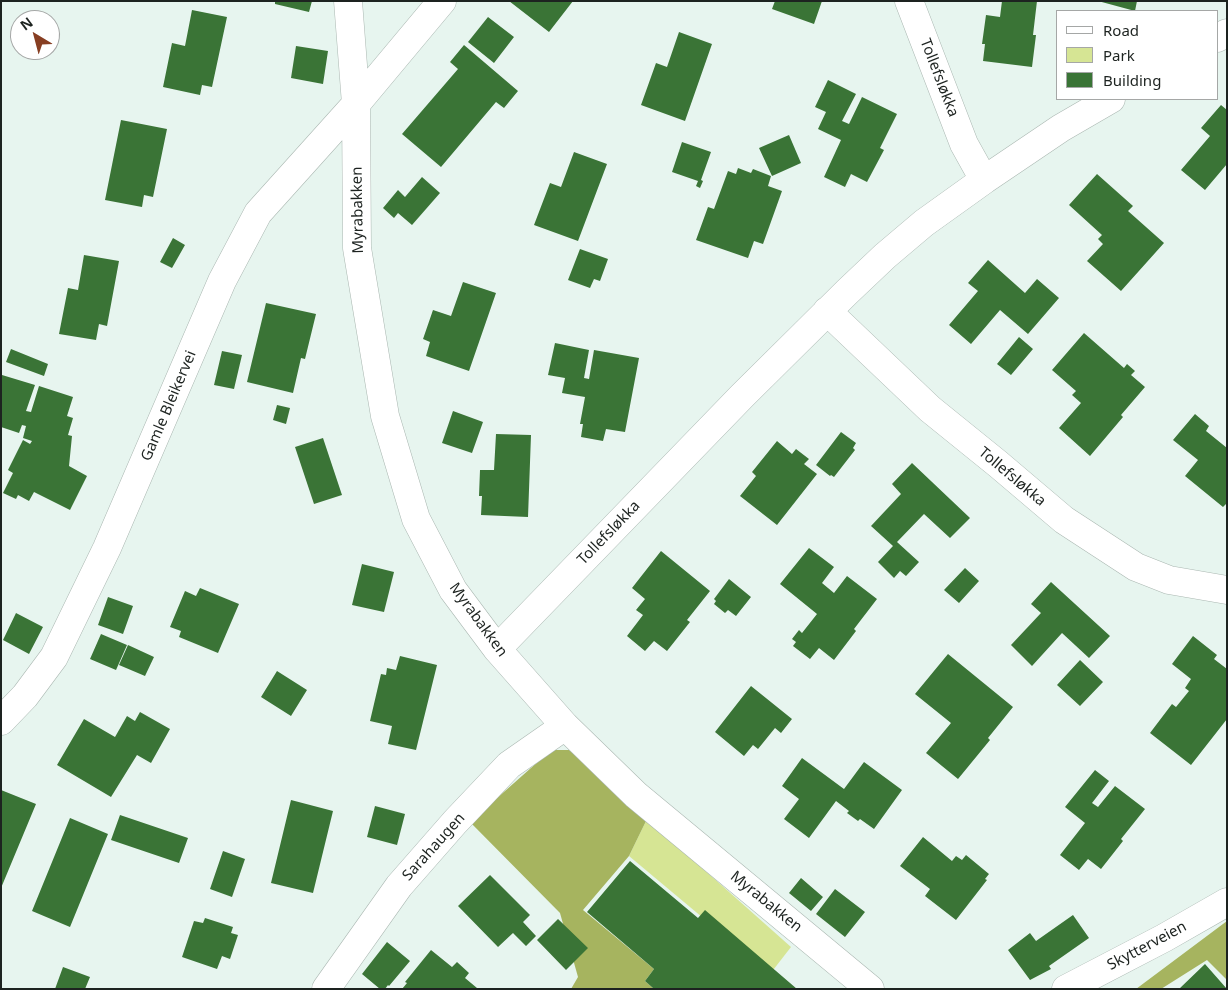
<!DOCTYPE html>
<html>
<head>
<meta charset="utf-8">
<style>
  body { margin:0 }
  #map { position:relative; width:1228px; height:990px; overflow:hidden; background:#e7f5ef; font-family:"Noto Sans",sans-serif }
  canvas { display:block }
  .frame { position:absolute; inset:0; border:2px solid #1d2320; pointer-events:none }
  .legend { position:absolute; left:1056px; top:10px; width:162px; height:90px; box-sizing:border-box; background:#fff; border:1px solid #a5a7a6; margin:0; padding:6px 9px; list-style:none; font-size:15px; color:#1d2320 }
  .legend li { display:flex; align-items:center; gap:10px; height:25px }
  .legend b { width:25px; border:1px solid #a5a7a6 }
  .north { position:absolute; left:10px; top:10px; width:50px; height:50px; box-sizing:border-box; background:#fff; border:1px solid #a5a7a6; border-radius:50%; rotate:323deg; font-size:14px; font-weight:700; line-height:20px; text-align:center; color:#1d2320 }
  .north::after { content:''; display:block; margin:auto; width:18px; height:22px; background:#873e22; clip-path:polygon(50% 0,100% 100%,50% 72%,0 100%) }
</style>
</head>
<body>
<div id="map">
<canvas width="1228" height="990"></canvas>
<div class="frame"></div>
<ul class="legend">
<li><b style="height:6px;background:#fff"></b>Road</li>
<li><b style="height:14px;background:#d6e594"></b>Park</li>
<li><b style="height:14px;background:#3a7436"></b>Building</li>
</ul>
<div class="north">N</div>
</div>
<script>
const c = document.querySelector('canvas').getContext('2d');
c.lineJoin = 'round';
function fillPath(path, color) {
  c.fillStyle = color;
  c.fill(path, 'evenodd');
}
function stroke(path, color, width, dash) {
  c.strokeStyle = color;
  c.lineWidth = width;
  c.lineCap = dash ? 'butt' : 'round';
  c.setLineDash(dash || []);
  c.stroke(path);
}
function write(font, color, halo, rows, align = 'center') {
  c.font = font + ' "Noto Sans",sans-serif';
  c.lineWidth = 5;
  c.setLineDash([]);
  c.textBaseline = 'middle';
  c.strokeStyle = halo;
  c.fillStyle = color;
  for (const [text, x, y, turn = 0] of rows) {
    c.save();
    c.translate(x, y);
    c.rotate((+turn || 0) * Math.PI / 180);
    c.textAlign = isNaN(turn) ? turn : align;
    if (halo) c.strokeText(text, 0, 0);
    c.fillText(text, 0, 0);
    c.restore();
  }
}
const green = new Path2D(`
  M647 819 791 947 770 974 629 856Z`);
const forest = new Path2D(`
  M554 750H569L590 763 647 819 629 856 583 910 654 969 645 981 654 989H571L578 977 560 913 470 822 540 760Z
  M1227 921V980L1207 960 1161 989H1136Z`);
const building = new Path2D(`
  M275 1H312L309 12 275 4Z
  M509 1H573L549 32Z
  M775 1H822L814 24 772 9Z
  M1002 1H1037L1033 35H1036L1032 67 983 61 985 44H982L986 15 1000 17Z
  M1098 1H1137L1135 11Z
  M192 10 227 17 212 87 202 85 200 95 163 87 172 43 185 46Z
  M488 17 514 37 494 63 468 42Z
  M679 32 712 44 685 121 641 105 656 63 667 67Z
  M464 45 518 91 504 108 496 102 441 167 402 134 458 69 450 62Z
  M296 46 328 51 323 84 291 78Z
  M828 80 856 94 842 121 849 124 862 97 897 114 880 148 884 150 867 182 851 174 845 187 824 177 841 140 818 129 826 112 815 107Z
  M1221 105 1227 110V164L1205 190 1181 170 1210 136 1201 128Z
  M121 120 167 129 153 197 144 195 142 207 105 200Z
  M789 135 801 163 772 176 759 148Z
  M682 142 711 152 701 180 703 181 700 188 696 186 698 181 672 172Z
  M574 152 607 164 578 241 534 225 550 183 561 187Z
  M738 168 751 173 753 169 771 176 768 186 782 191 763 244 754 241 748 258 696 240 708 207 714 209 728 171 736 174Z
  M1097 174 1133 206 1128 211 1164 243 1121 291 1087 261 1103 244 1098 239 1102 235 1069 205Z
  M422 177 440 193 412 225 398 213 394 218 383 208 398 190 405 197Z
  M173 238 185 245 172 268 160 262Z
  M580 249 608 259 600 281 594 279 590 288 568 280Z
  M84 255 119 261 107 326 99 324 96 340 59 334 68 288 78 290Z
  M988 260 1025 293 1037 279 1059 298 1028 334 1000 310 971 344 949 325 978 291 968 283Z
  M463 282 496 293 469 371 426 356 430 342 423 339 433 310 451 316Z
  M266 303 316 314 305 359 301 358 293 393 247 382Z
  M1084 333 1124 368 1127 364 1135 371 1131 375 1145 387 1121 415 1123 417 1090 456 1059 428 1081 403 1072 395 1076 391 1052 370Z
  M1019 337 1033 349 1011 375 997 364Z
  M555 343 589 350 584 378 589 379 594 350 639 358 625 432 606 429 603 441 581 437 583 424H580L585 397 562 393 565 378 548 375Z
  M11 349 48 364 44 376 6 362Z
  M222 351 242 355 234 389 214 385Z
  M2 375 35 385 26 411 31 412 39 386 73 397 67 416 73 418 68 435 72 436 69 466 87 476 70 510 34 492 29 501 18 495 16 499 3 493 13 473 8 470 23 440 30 444 32 441 23 438 26 426 22 425 19 433 1 427Z
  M277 405 290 408 286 424 273 420Z
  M453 411 483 422 472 453 442 443Z
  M1195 414 1209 426 1206 431 1227 448V503L1223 507 1185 476 1198 460 1173 440Z
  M841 432 856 443 853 448 855 450 834 477 831 475 830 476 816 465Z
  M496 434 531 435 528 517 481 515 482 496H479L480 470H494Z
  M323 438 342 495 314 504 295 447Z
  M777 441 792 454 796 449 809 459 804 464 817 474 777 525 740 496 756 476 752 472Z
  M912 463 970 518 950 538 924 514 897 542 919 562 906 576 900 571 894 578 878 562 893 546 871 526 901 494 892 484Z
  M809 548 834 567 822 583 834 593 847 576 877 599 854 629 856 631 834 660 819 648 810 659 793 646 796 642 792 639 799 630 802 633 817 614 780 584Z
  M661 551 710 591 687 620 690 622 667 651 654 641 645 651 627 636 643 615 636 610 645 599 632 588Z
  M362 564 394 572 384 612 352 605Z
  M965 568 979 581 959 603 944 590Z
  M729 579 751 597 736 616 728 610 725 613 714 604 716 601 714 599Z
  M1051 582 1110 636 1089 658 1062 633 1032 666 1011 645 1041 613 1031 604Z
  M200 588 239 604 218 653 179 637 181 631 170 627 185 591 196 596Z
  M108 597 133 606 123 634 98 625Z
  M16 613 43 627 29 654 3 640Z
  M101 634 127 645 116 670 90 659Z
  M1193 636 1217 655 1214 659 1227 669V719L1191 765 1150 733 1172 704 1176 707 1189 691 1185 688 1191 679 1172 664Z
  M128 645 154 657 145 676 119 665Z
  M948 654 1013 707 988 738 990 740 958 779 926 753 951 723 915 694Z
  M400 656 437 665 416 750 388 744 392 726 370 721 381 674 386 675 387 668 396 670Z
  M1080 660 1103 682 1080 706 1057 685Z
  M277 671 307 690 291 716 261 697Z
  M751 686 792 719 781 733 775 728 758 749 753 745 744 756 715 732Z
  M140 712 170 729 151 763 137 755 111 797 57 765 84 719 115 737 127 716 135 721Z
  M802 758 844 789 864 762 902 790 874 829 860 819 858 821 847 813 849 811 836 801 809 838 784 819 799 799 782 786Z
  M1095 770 1109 781 1092 803 1098 807 1115 786 1145 809 1121 839 1123 841 1101 869 1088 859 1079 870 1060 855 1085 823 1065 807Z
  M1 790 36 804 1 888Z
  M291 800 333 811 313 893 271 883Z
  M375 806 405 814 397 845 367 837Z
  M120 815 188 838 179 863 111 840Z
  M70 818 108 834 70 927 32 911Z
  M923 837 952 861 956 856 962 860 966 855 989 874 985 879 987 880 956 920 925 896 930 889 900 866Z
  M223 851 245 859 232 897 210 889Z
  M630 861 698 918 705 910 797 989H654L645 981 654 969 587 912Z
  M490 875 530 915 523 922 536 936 526 946 513 933 498 947 458 906Z
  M801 878 823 897 811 911 789 893Z
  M835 889 865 912 845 937 816 914Z
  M1073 915 1089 938 1049 966 1051 969 1030 980 1008 950 1030 933 1036 941Z
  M205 918 233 927 231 933 238 935 230 959 222 956 217 969 182 957 194 921 203 923Z
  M558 919 588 948 566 970 537 940Z
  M387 942 410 961 389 986 388 985 385 989H380L362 974Z
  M431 950 452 967 457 962 469 973 465 978 477 988 402 989 407 983 405 982Z
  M1205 964 1227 989H1179Z
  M63 967 90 977 85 989H55Z`);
const minor = new Path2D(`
  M348 1 356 104 357 248 385 416 416 519 453 590 497 649 565 726 636 795 870 989
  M909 1 964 144 984 180 1061 128 1111 99
  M1217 38 1227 33
  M827 311 930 409 998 464 1064 520 1136 567 1169 580 1227 590
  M497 649 742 396 847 292 885 256 924 223 984 180
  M1 721 25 696 54 657 107 548 222 281 258 213 356 104 442 1
  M326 989 399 886 455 822 509 765 565 726
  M1066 989 1164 938 1227 902`);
const streetNames = [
  ["Tollefsløkka",939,78,69],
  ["Myrabakken",358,210,-91],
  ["Gamle Bleikervei",169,406,-67],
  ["Tollefsløkka",1012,477,40],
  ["Tollefsløkka",609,533,-46],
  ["Myrabakken",478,620,54],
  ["Sarahaugen",434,847,-48],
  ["Myrabakken",766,902,39],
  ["Skytterveien",1147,946,-28]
];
fillPath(green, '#d6e594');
fillPath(forest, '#a6b45f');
fillPath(building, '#3a7436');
stroke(minor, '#aab7b1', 29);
stroke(minor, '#fff', 28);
write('15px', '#1d2320', '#fff', streetNames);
</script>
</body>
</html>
